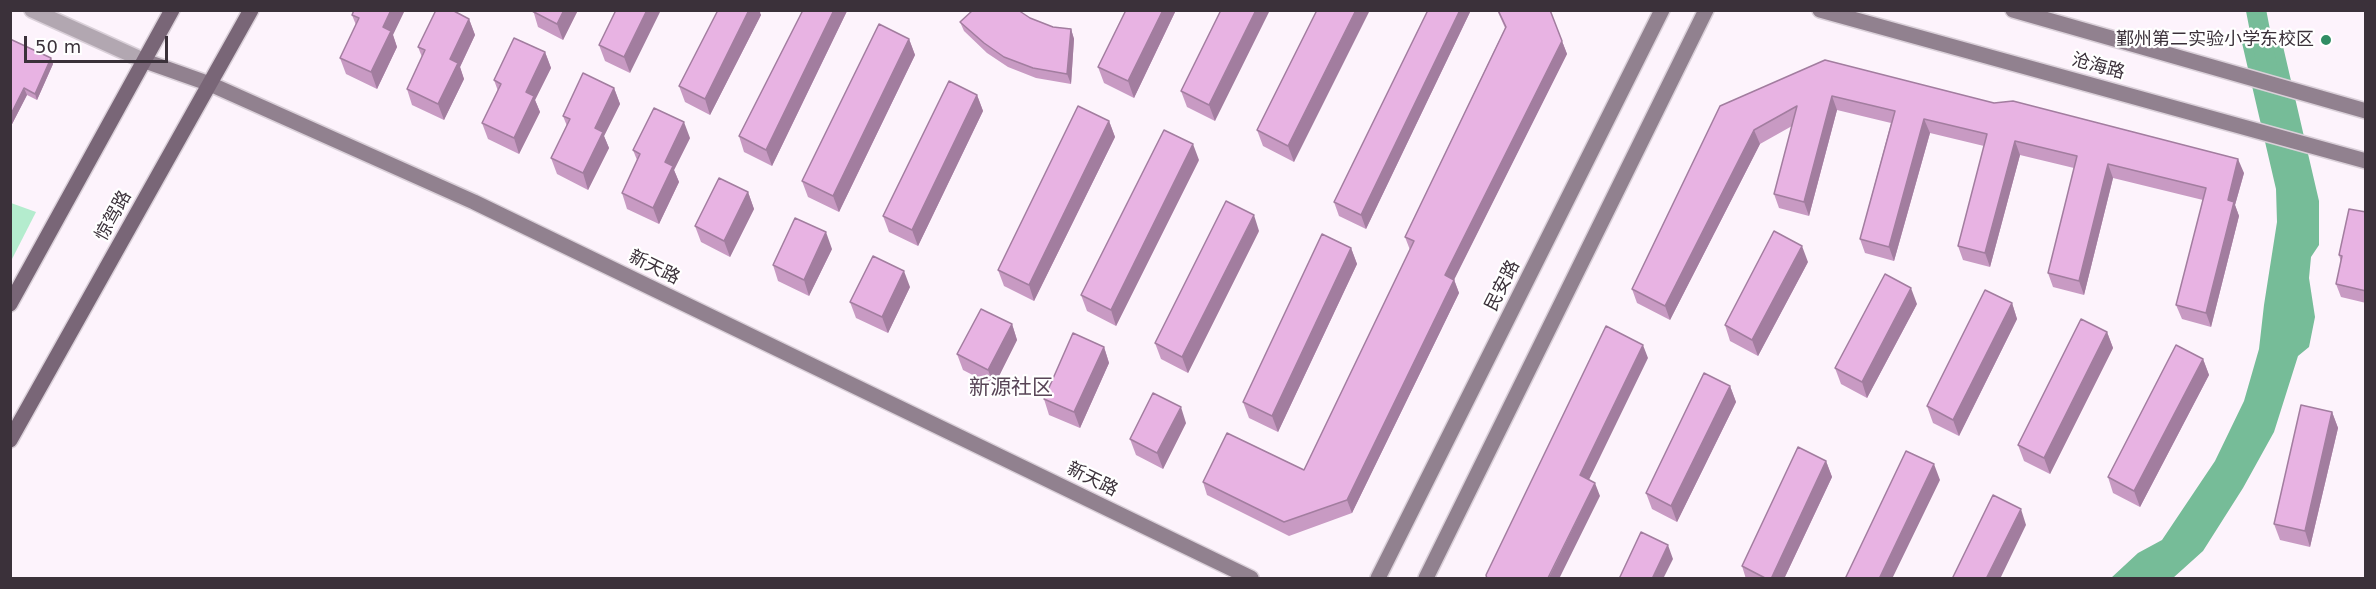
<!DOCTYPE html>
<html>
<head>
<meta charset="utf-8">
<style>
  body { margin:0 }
  #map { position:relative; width:2376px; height:589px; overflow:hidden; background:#fdf3fc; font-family:"DejaVu Sans",sans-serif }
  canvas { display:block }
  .frame { position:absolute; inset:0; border:12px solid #3b313a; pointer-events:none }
  .scale { position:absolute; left:24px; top:36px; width:144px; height:27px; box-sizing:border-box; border:3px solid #3b313a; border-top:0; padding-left:8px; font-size:18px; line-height:21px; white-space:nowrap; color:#3b313a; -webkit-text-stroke:4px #fff; paint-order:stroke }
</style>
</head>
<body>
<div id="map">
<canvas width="2376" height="589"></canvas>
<div class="frame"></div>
<div class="scale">50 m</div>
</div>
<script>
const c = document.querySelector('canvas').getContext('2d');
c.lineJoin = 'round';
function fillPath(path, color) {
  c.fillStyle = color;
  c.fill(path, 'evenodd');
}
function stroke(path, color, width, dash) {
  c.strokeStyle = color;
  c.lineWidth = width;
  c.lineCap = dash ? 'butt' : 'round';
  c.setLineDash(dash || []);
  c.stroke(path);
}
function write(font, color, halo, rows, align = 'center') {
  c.font = font + ' "DejaVu Sans","Noto Sans SC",sans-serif';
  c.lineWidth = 4.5;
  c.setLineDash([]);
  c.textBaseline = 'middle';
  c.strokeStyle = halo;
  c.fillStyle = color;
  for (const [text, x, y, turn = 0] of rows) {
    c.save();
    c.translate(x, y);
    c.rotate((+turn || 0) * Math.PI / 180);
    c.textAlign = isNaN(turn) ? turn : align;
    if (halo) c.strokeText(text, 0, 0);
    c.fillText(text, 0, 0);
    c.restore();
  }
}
const green = new Path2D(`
  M11 203 36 212 11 261 10 204Z`);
const water = new Path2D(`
  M2282 42 2319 201V245L2311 257 2309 278 2315 317 2309 347 2298 356 2274 432 2243 488 2203 551 2173 578H2111L2138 553 2162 540 2215 461 2244 401 2259 349 2264 305 2277 222 2276 189 2242 43Z`);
const canal = new Path2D(`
  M2256 10 2267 67`);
const street = new Path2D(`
  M32 10 145 61`);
const secondary = new Path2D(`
  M1820 10 2366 161
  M2013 10 2366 111
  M145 61 210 84 474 202 1251 578
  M1378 578 1662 10
  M1426 578 1706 10`);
const primary = new Path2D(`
  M10 304 172 10
  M10 440 251 10`);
const wall = new Path2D(`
  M533 10H578L563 40 538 27Z
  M616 10 630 73 605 61 599 45Z
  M803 10 847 11 772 166 744 152 739 136Z
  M1126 10H1176L1134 98 1104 83 1098 67Z
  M1221 10 1215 121 1187 107 1181 91Z
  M1317 10 1294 162 1263 146 1257 130Z
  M1428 10H1471L1366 229 1339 216 1334 202Z
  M1497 10H1550L1567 54 1454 279 1459 293 1352 513 1289 536 1207 495 1203 482 1304 470 1410 250 1405 237 1505 28Z
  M760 13 761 15 710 115 685 102 679 86Z
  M352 15 393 35 397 47 377 89 346 74 340 58 356 25Z
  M1030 18 1053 27 1071 29 1074 39 1071 84 1036 78 1008 67 987 53 964 31 960 22Z
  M469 19 475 35 460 67 464 79 444 120 412 105 407 89 422 57 418 47Z
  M10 39 51 58 53 64 37 100 27 95 10 128Z
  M909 39 915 55 839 212 808 197 802 181Z
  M545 52 551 68 535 100 540 112 519 154 488 139 482 123 498 91 494 80Z
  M1825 60 2244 173 2235 205 2239 216 2211 327 2182 319 2176 305 2203 200 2113 178 2084 295 2053 287 2048 273 2074 168 2020 155 1990 267 1963 260 1958 246 1984 146 1930 133 1894 261 1865 253 1860 239 1891 123 1837 110 1809 216 1779 208 1774 194 1792 126 1760 144 1670 320 1637 303 1632 289 1720 106Z
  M614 88 620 104 604 136 609 148 588 190 557 174 551 158 567 126 563 116Z
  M977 95 983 111 918 246 889 232 883 216Z
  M1109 121 1115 137 1034 301 1004 286 998 270Z
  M690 138 674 170 679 182 659 224 627 209 622 193 637 160 633 150Z
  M1199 160 1116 326 1087 311 1081 295Z
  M748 192 754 209 730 257 701 242 695 226Z
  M2366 212V303L2341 297 2336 284 2341 262 2339 255Z
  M1259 231 1188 373 1161 359 1155 343Z
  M1351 248 1357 264 1278 432 1249 418 1243 402Z
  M832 249 809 296 778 281 773 265Z
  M1808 262 1758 356 1730 341 1725 325Z
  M910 287 888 333 856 318 850 302Z
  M2012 303 2017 319 1959 436 1933 423 1927 406Z
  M1917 304 1867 398 1841 384 1835 368Z
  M1012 324 1017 340 994 386 963 370 957 354Z
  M2107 332 2113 348 2050 474 2024 461 2018 445Z
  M1104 347 1109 363 1080 428 1049 415 1044 399Z
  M2203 359 2209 375 2140 507 2113 493 2108 477Z
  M1730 386 1736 402 1677 522 1652 509 1646 493Z
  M2332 412 2338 428 2310 547 2280 540 2274 524Z
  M1186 423 1163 469 1136 455 1130 439Z
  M1826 461 1832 477 1784 579H1746L1742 566Z`);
const shadedWall = new Path2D(`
  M391 10H405L393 35 397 47 377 89 371 72 383 27Z
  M564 10H578L563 40 557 24Z
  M647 10H661L630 73 624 57Z
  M749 10H761L760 13 761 15 710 115 705 99Z
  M834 10 847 11 772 166 766 150Z
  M1163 10H1176L1134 98 1128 81Z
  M1256 10H1270L1215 121 1209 105Z
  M1356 10H1370L1294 162 1288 146Z
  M1460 10H1471L1366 229 1361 215Z
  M469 19 475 35 460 67 464 79 444 120 438 104 450 59Z
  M1071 29 1074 39 1071 84 1067 74Z
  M909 39 915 55 839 212 833 196Z
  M1562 41 1567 54 1450 288 1445 275Z
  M545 52 551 68 535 100 540 112 519 154 514 138 526 92Z
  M51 58 53 64 37 100 35 94Z
  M24 88 27 95 10 128V116Z
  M614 88 620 104 604 136 609 148 588 190 583 173 595 128Z
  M977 95 983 111 918 246 912 230Z
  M1832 96 1837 110 1809 216 1804 202Z
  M1924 119 1930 133 1894 261 1889 247Z
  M1109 121 1115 137 1034 301 1029 285Z
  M684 122 690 138 674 170 679 182 659 224 653 208 665 162Z
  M1754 130 1760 144 1670 320 1665 306Z
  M2015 141 2020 155 1990 267 1985 253Z
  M1193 144 1199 160 1116 326 1111 310Z
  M2238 159 2244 173 2235 205 2239 216 2211 327 2206 313 2228 200Z
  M2108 164 2113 178 2084 295 2079 281Z
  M748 192 754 209 730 257 724 241Z
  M1254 215 1259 231 1188 373 1182 357Z
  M826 232 832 249 809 296 804 280Z
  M1802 246 1808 262 1758 356 1752 340Z
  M1351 248 1357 264 1278 432 1272 416Z
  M904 271 910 287 888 333 882 317Z
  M1454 280 1459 293 1352 513 1347 500Z
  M1911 288 1917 304 1867 398 1862 382Z
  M2012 303 2017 319 1959 436 1953 420Z
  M1012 324 1017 340 994 386 988 370Z
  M2107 332 2113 348 2050 474 2044 458Z
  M1643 345 1648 358 1585 488 1580 475Z
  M1104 347 1109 363 1080 428 1074 412Z
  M2203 359 2209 375 2140 507 2134 491Z
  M1730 386 1736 402 1677 522 1671 506Z
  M1181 407 1186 423 1163 469 1157 453Z
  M2332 412 2338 428 2310 547 2305 531Z
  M1826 461 1832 477 1784 579H1771Z
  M1934 464 1940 480 1892 579H1879Z
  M1595 483 1600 496 1559 579H1548Z
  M2021 509 2026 525 2000 579H1986Z
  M1668 545 1673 559 1663 579H1652Z`);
const building = new Path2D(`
  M354 10H391L383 27 391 31 371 72 340 58 359 18 352 15Z
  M436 10H452L469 19 450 59 458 63 438 104 407 89 425 50 418 47Z
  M533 10H564L557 24 532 11Z
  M616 10H647L624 57 599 45Z
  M718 10H749L705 99 679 86Z
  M803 10H834L766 150 739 136Z
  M973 10H1018L1030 18 1053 27 1071 29 1067 74 1033 68 1004 57 984 43 960 22Z
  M1126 10H1163L1128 81 1098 67Z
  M1221 10H1256L1209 105 1181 91Z
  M1317 10H1356L1288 146 1257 130Z
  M1428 10H1460L1361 215 1334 202Z
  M1498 10H1550L1562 41 1445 275 1454 280 1347 500 1284 522 1203 482 1227 433 1304 470 1414 241 1405 237 1506 27Z
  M879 24 909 39 833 196 802 181Z
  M514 38 545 52 526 92 534 96 514 138 482 123 501 84 494 80Z
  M10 39 51 58 35 94 24 88 10 116Z
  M1825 60 1994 103 2013 101 2238 159 2228 200 2234 202 2206 313 2176 305 2206 188 2108 164 2079 281 2048 273 2077 156 2015 141 1985 253 1958 246 1987 134 1924 119 1889 247 1860 239 1895 111 1832 96 1804 202 1774 194 1797 106 1754 130 1665 306 1632 289 1720 106Z
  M583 73 614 88 595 128 603 132 583 173 551 158 570 119 563 116Z
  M949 81 977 95 912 230 883 216Z
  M1078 106 1109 121 1029 285 998 270Z
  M654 108 684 122 665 162 673 166 653 208 622 193 640 154 633 150Z
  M1164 130 1193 144 1111 310 1081 295Z
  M719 178 748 192 724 241 695 226Z
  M1226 201 1254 215 1182 357 1155 343Z
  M2349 209 2366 212V291L2336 284 2342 256 2339 255Z
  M795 218 826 232 804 280 773 265Z
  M1774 231 1802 246 1752 340 1725 325Z
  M1322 234 1351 248 1272 416 1243 402Z
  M873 256 904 271 882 317 850 302Z
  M1885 274 1911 288 1862 382 1835 368Z
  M1985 290 2012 303 1953 420 1927 406Z
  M981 309 1012 324 988 370 957 354Z
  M2081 319 2107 332 2044 458 2018 445Z
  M1606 326 1643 345 1580 475 1595 483 1548 578 1549 579H1487L1486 575Z
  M1073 333 1104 347 1074 412 1044 399Z
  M2176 345 2203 359 2134 491 2108 477Z
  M1704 373 1730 386 1671 506 1646 493Z
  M1153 393 1181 407 1157 453 1130 439Z
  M2301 405 2332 412 2305 531 2274 524Z
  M1798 447 1826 461 1771 579H1767L1742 566Z
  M1906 451 1934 464 1879 579H1845Z
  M1993 495 2021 509 1986 579H1952Z
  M1641 532 1668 545 1652 579H1619Z`);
const markers = [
  [2326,40,6,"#308d64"]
];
const poiNames = [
  ["鄞州第二实验小学东校区",2314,40]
];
const streetNames = [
  ["沧海路",2098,67,15],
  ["惊驾路",114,216,-61],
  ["新天路",654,268,26],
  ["民安路",1503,286,-63],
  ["新天路",1092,480,26]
];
const quarterNames = [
  ["新源社区",1011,389]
];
fillPath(green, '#b4ecce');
fillPath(water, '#76bc98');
stroke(canal, '#76bc98', 20);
stroke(street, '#dad0d9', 18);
stroke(secondary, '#dad0d9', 18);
stroke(primary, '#dad0d9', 18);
stroke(street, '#b2a7b1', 15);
stroke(secondary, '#91818f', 15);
stroke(primary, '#796677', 15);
fillPath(wall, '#c89ac3');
fillPath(shadedWall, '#a27d9f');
fillPath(building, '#e8b3e3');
stroke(building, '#a27d9f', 1.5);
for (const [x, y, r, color] of markers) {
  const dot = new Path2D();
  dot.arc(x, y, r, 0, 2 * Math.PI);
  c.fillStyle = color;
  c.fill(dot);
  stroke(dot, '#fff', 2);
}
write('18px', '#3b313a', '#fff', poiNames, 'right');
write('18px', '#3b313a', '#fff', streetNames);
write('21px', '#594557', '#fff', quarterNames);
</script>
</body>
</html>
